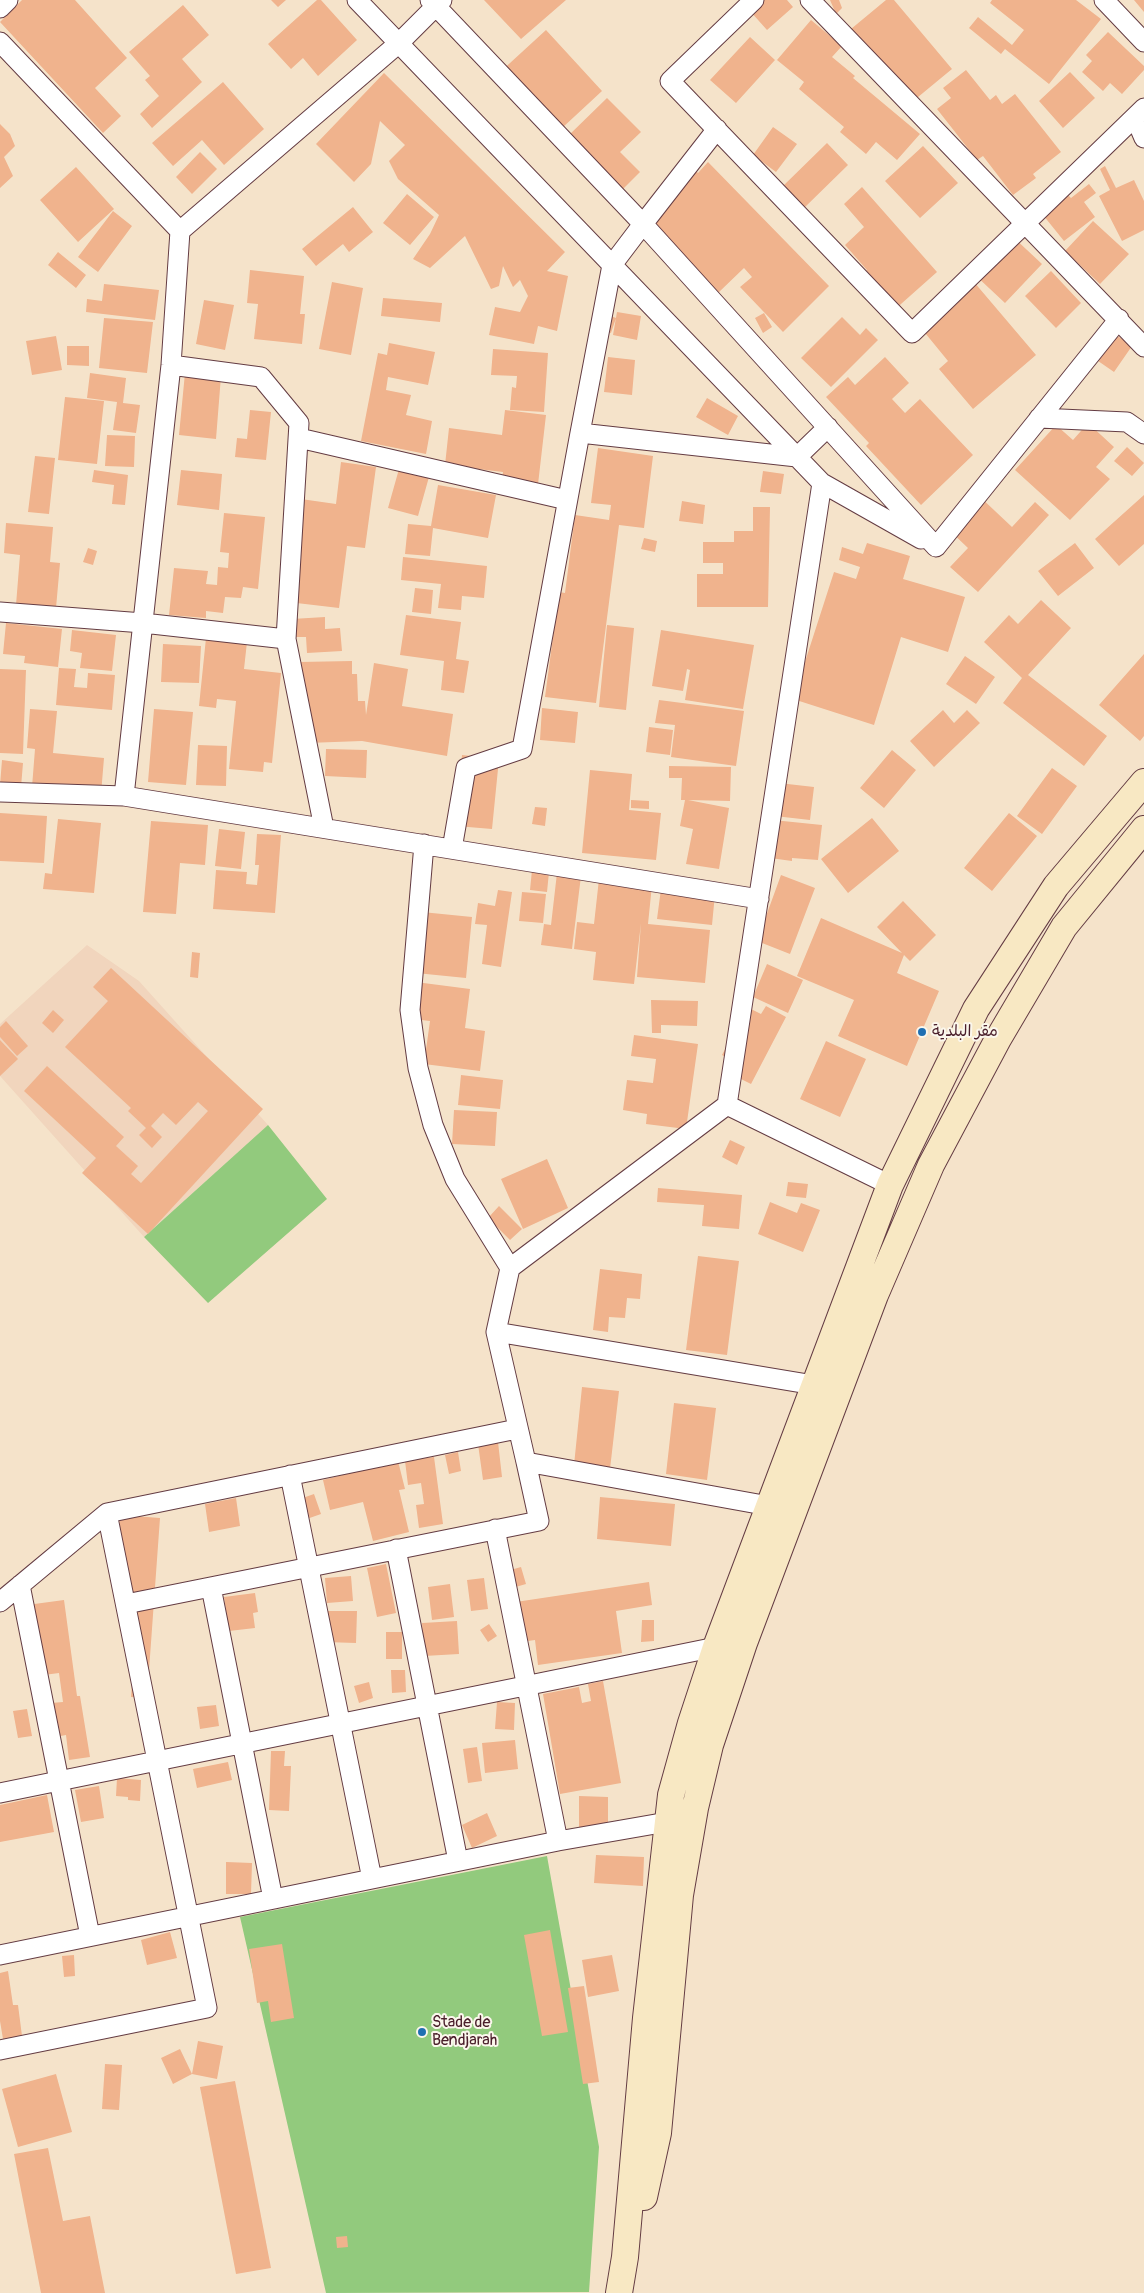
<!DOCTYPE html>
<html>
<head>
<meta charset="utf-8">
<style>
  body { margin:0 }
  canvas { display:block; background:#f5e3ca }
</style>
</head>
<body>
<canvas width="1144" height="2293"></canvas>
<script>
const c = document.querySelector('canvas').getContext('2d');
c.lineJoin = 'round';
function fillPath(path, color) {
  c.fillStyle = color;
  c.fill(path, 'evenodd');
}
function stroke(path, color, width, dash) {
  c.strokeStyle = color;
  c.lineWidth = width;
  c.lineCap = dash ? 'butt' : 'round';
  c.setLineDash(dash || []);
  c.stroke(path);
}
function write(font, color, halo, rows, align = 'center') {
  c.font = font + ' Pangolin,"Playpen Sans Arabic",sans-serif';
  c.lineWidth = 4;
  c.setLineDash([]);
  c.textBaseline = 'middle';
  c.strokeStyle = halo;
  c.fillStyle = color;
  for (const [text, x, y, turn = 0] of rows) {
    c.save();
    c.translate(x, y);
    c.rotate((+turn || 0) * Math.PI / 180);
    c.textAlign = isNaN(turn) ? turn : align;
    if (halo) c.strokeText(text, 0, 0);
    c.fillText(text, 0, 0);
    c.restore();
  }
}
const built = new Path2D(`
  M87 945 139 981 268 1125 144 1237 0 1076V1024Z`);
const green = new Path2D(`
  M268 1125 327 1199 208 1303 144 1237Z
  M547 1856 599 2147 589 2292 326 2293 240 1917Z`);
const building = new Path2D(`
  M22 0H75L127 58 95 88 121 116 103 133 0 22Z
  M271 0H286L278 7Z
  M317 0H321L357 40 318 76 303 58 291 69 268 44Z
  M484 0H566L521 39Z
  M763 0H787L793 7 767 30 750 11Z
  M830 0H839L842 8 836 14Z
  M886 0H894L952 69 912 102 851 29Z
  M992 0H1076L1101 19 1049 84 1005 49 1001 54 969 28 978 17 1012 45 1024 30 990 3Z
  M1134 0H1144V12Z
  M183 5 209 35 182 59 202 82 152 128 140 114 159 96 145 80 150 76 129 52Z
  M811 20 842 46 832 57 855 76 853 78 920 134 897 160 876 142 866 154 840 132 844 127 799 89 804 82 777 60Z
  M546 30 602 91 561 129 498 74Z
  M1108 32 1144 66V70L1122 94 1110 83 1103 91 1082 72 1092 61 1086 55Z
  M750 37 775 60 736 103 710 80Z
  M966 70 990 100 996 95 1002 104 1015 94 1061 152 1033 174 1036 178 1013 195 983 156 977 160 937 109 951 98 943 88Z
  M1070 72 1095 98 1063 128 1039 101Z
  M384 73 565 252 547 271 568 276 557 331 538 326 534 344 489 335 495 307 520 312 528 296 520 280 513 287 503 266 499 286 491 289 465 236 430 268 413 259 430 234 439 215 398 179 389 161 405 145 380 121 371 164 354 182 316 144Z
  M223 82 264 129 224 165 202 140 173 166 152 143Z
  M607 98 641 132 620 152 640 172 621 191 567 137Z
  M0 124 10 134 15 146 4 157 13 176 0 188Z
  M773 127 797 144 776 172 753 155Z
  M827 143 848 165 803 209 782 187Z
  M923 146 958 183 920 218 885 181Z
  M200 152 217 169 192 194 176 177Z
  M708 162 829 286 783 332 740 287 752 277 744 268 718 293 647 217 695 170 698 173Z
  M1105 166 1116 188 1134 180 1144 201V230L1122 241 1099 196 1110 190 1100 169Z
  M76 167 114 209 78 242 40 200Z
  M1089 184 1096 193 1084 202 1095 217 1064 241 1043 215 1068 195 1071 198Z
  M862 187 937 272 892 312 860 276 867 270 845 245 864 227 844 204Z
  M407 194 434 217 410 245 383 223Z
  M353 207 373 232 349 252 343 244 316 266 302 249Z
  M113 211 132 226 98 272 78 257Z
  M1093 221 1129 254 1100 284 1065 251Z
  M1011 235 1042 264 1005 303 974 274Z
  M58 252 86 275 76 288 48 265Z
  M250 270 304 276 300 314H305L302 344 254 339 258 304 247 303Z
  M1051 271 1081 303 1056 328 1025 296Z
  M332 282 363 288 351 355 319 349Z
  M974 282 1036 355 973 409 939 369 948 361 921 328Z
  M104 284 159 290 155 320 86 312 87 299 102 301Z
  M383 298 442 303 440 322 381 316Z
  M204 300 234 305 225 350 196 344Z
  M617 312 641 316 637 340 613 335Z
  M764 313 772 327 763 333 755 318Z
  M605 314 616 318 611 333 600 329Z
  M842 317 860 335 866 328 878 340 831 387 801 358Z
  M104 318 153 322 147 373 99 368Z
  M1106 328 1132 346 1114 372 1088 354Z
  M56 336 62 370 32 375 26 341Z
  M389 343 435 352 428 385 388 377 386 390 411 395 406 415 432 421 426 454 361 441 378 353 387 355Z
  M67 346H89V366L67 365Z
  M493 349 548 353 544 412 510 410 512 387 516 388 517 376 491 375Z
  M608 357 635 360 632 395 604 392Z
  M885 357 909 383 892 399 905 413 920 399 973 455 921 505 866 446 869 443 826 397 848 377 855 385Z
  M90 373 126 378 123 403 140 405 136 433 113 430 117 402 87 398Z
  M185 373 221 376 216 439 179 435Z
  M65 397 104 401 97 464 58 460Z
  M707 398 738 416 728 435 696 417Z
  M250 410 271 412 266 460 235 457 237 438 247 439Z
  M505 410 546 415 537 493 501 488 503 472 445 465 449 428 502 435Z
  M1088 423 1114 447 1096 467 1110 479 1070 520 1015 470 1056 425 1073 440Z
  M107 435 135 436 134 467 105 466Z
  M1127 447 1144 463 1132 476 1114 461Z
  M598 448 653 456 644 528 619 525 596 703 545 697 559 592 565 593 575 515 609 520 611 505 591 503Z
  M35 456 55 458 49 514 28 512Z
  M341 462 376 467 365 548 347 546 339 608 288 602 301 499 336 504Z
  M399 469 429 477 418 516 388 508Z
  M94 470 128 475 125 505 112 504 114 485 92 482Z
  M181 470 222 474 219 510 177 505Z
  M763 471 784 474 781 494 760 492Z
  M438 485 496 495 488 538 433 528 430 556 405 554 408 524 431 526Z
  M978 495 1012 527 1035 502 1049 515 978 592 950 567 968 548 947 528Z
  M1144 495V544L1119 566 1095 539Z
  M682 501 705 505 703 524 679 521Z
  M753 507H770L768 607H697V574H723V563H703V542H734V531H753Z
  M224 513 265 517 258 589 243 587 241 598 225 597 223 613 206 611V618L169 615 174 568 208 571 206 584 217 585 218 567 228 568 229 553 220 552Z
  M6 523 53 527 50 562 60 563 56 608 16 605 20 555 4 553Z
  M644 538 657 541 655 552 641 549Z
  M867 543 910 556 903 579 965 597 948 652 901 637 874 725 793 699 834 572 856 579 860 567 839 560 842 547 863 554Z
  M1075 543 1094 568 1058 596 1038 571Z
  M88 548 97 551 93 565 83 562Z
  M403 557 487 566 484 598 462 596 461 610 438 608 441 584 401 580Z
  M415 588 433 590 431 614 412 612Z
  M1041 600 1071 628 1028 675 1107 736 1084 766 1003 703 1022 678 984 642 1009 615 1018 624Z
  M406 615 461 622 456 659 469 661 464 693 441 690 444 661 400 655Z
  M325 617V629L340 628 342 651 307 653 306 637H293L292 619Z
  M6 623 62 629 58 667 24 663 25 656 3 654Z
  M607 625 634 628 626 710 599 707Z
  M72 630 116 635 112 671 80 668 82 653 70 651Z
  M661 630 754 645 743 709 685 700 690 670 687 669 683 691 652 686Z
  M206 638 247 642 244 669 281 673 272 763 264 762 263 772 229 769 236 701 217 699 216 708 199 706Z
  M163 644 201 646 199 683 161 682Z
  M1144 654V736L1140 741 1099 705Z
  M965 656 995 677 976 704 946 684Z
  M352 661V674H357L358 701H365L366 715 374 663 408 669 402 706 453 714 447 756 362 741 307 743 299 662Z
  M59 668 76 669 74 687 87 688 88 673 115 675 112 710 56 705Z
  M0 669 26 670 23 754 0 753Z
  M659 700 744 711 736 766 671 757 675 725 655 723Z
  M542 708 578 712 575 743 540 740Z
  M30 709 57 711 53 753 104 758 101 794 32 787 35 749 27 748Z
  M154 709 193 712 186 785 148 782Z
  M943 710 954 723 967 710 980 723 934 767 910 741Z
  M649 727 673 730 670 755 646 752Z
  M198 745 227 746 226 786 196 785Z
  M326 749 367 750 366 778 325 776Z
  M892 750 916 770 884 808 860 788Z
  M462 755 499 759 492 829 456 826Z
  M2 760 23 763 21 787 0 785Z
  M669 766 731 767 730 801 688 800 729 808 719 869 686 864 693 829 680 826 685 800H681L682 778H669Z
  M1052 768 1077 786 1042 834 1017 816Z
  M590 770 632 774 629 810 661 813 656 860 582 853Z
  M770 782 814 787 810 820 766 815Z
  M631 800 649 801V809L631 808Z
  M535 807 547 808 545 826 532 824Z
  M0 813 47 816 44 863 0 861Z
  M1009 813 1037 836 992 891 964 868Z
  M872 818 899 851 848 893 821 859Z
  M58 819 101 823 94 893 43 889 45 873 52 874Z
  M773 820 822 825 818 860 792 858V861L770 858Z
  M151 821 208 825 205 865 180 863 176 914 143 912Z
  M219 829 245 832 241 869 215 866Z
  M257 834 281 835 275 913 213 909 216 870 247 872 246 884 257 885 259 865H255Z
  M532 870 549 872 547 892 530 890Z
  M557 873 581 876 572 949 541 945 544 924 551 925Z
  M781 875 815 888 790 954 757 941Z
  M599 879 652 885 648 924 710 930 705 983 637 977 641 923 634 984 593 980 596 952 574 949 577 922 594 924Z
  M661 889 715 894 712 925 657 919Z
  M498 890 512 892 501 967 482 964 487 925 475 924 478 903 495 906Z
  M522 892 546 894 543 923 519 921Z
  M903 901 936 935 910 961 904 955 897 973 939 991 907 1066 838 1036 854 1000 797 976 821 918 902 953 877 927Z
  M422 912 472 917 466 978 416 973Z
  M192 952 200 953 198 978 190 977Z
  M767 964 803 980 788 1013 753 997Z
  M111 968 263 1109 148 1234 82 1173 96 1158 24 1091 47 1066 124 1137 116 1146 138 1166 131 1174 141 1183 208 1111 198 1102 176 1125 163 1113 151 1126 162 1137 152 1148 139 1135 146 1128 128 1111 131 1108 65 1047 108 1001 93 987Z
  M408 981 470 989 465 1028 485 1031 480 1071 424 1064 430 1021 404 1018Z
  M651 1000 698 1001 697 1026 661 1025V1033H652Z
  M766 1006 786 1017 751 1084 731 1074 737 1064 722 1055 747 1007 761 1014Z
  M53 1010 64 1020 53 1033 42 1023Z
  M6 1021 28 1046 17 1056 0 1037V1027Z
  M634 1035 698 1044 686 1129 646 1124 647 1114 623 1110 627 1080 653 1083 656 1059 631 1056Z
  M0 1040 18 1059 0 1076Z
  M826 1041 866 1059 840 1117 800 1099Z
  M461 1075 503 1080 500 1109 458 1105Z
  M454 1110 497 1112 495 1146 452 1144Z
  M730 1140 745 1147 737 1165 722 1157Z
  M547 1159 568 1208 523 1229 501 1179Z
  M788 1182 808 1184 806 1198 786 1196Z
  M658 1188 742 1195 739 1229 702 1226 704 1205 657 1202Z
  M770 1202 797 1213 801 1203 820 1210 803 1252 758 1234Z
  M499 1206 522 1229 510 1240 488 1218Z
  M698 1256 739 1261 727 1355 686 1350Z
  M600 1269 642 1274 640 1299 627 1298 625 1318 609 1317 608 1332 593 1330Z
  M582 1387 619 1391 610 1469 574 1465Z
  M674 1403 716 1408 707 1480 666 1474Z
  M498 1442 502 1477 483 1480 478 1444Z
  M458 1452 461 1471 449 1474 445 1455Z
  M434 1457 443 1524 419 1528 416 1505 424 1504 421 1483 408 1485 405 1461Z
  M398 1461 405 1489 399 1490 409 1532 373 1541 363 1502 330 1510 323 1480Z
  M314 1494 321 1514 301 1521 294 1501Z
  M600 1497 675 1504 671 1546 597 1539Z
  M236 1498 240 1526 209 1532 205 1504Z
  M120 1515 160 1518 147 1698 131 1697 137 1614 115 1592Z
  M386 1564 396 1613 377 1617 367 1568Z
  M521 1567 526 1584 512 1588 507 1571Z
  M351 1576 353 1601 327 1603 325 1578Z
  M484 1578 488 1609 471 1611 467 1580Z
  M649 1582 652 1605 616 1611 622 1653 538 1665 535 1640 514 1643 509 1603Z
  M450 1584 454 1617 432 1620 428 1587Z
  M255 1593 258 1612 253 1613 255 1628 229 1631 224 1597Z
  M64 1600 77 1696H80L90 1757 69 1760 66 1735 55 1737 51 1703 63 1702 59 1673 36 1676 27 1605Z
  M325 1611H357L356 1643 325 1642Z
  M642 1620H654V1641L641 1642Z
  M457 1621 459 1654 424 1656 422 1623Z
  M489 1624 497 1636 488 1642 480 1630Z
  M386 1632H402V1659H386Z
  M391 1670H405L406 1692 392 1693Z
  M603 1681 621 1783 560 1794 543 1694 579 1687 582 1703 591 1701 588 1684Z
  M369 1682 373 1698 359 1703 354 1686Z
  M497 1702 515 1703 514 1730 495 1729Z
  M216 1705 219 1726 200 1729 197 1707Z
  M27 1709 32 1736 18 1738 13 1711Z
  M515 1740 518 1769 485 1773 482 1743Z
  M477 1747 482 1781 468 1783 463 1749Z
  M271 1751H285L284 1766H291L289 1811 269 1810Z
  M228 1762 232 1780 197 1788 193 1769Z
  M117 1778 141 1780 140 1801 128 1800V1797L116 1796Z
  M99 1786 104 1818 81 1822 75 1790Z
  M47 1795 54 1832 0 1842V1805Z
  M579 1796 608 1797V1831H579Z
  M487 1813 497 1836 472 1848 462 1825Z
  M596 1855 644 1857 643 1886 594 1883Z
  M226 1862 252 1863 251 1894H226Z
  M550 1930 568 2032 542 2036 524 1935Z
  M170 1932 177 1958 147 1965 141 1940Z
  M282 1944 294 2018 271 2022 268 2001 257 2003 249 1949Z
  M74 1955 75 1976 64 1977 62 1956Z
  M612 1955 619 1991 588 1997 582 1960Z
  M8 1971 13 2005H18L22 2036 3 2039 0 2021V1973Z
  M584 1986 599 2082 583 2084 568 1988Z
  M198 2041 223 2046 217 2079 192 2074 173 2084 161 2058 180 2049 192 2074Z
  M105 2064 122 2065 119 2110 102 2109Z
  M56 2074 72 2132 18 2147 2 2089Z
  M235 2081 271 2268 236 2274 200 2087Z
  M48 2148 63 2221 90 2216 105 2293H41L14 2154Z
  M347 2236 348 2247 337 2248 336 2237Z`);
const street = new Path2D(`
  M357 0 822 483 727 1105 890 1185
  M430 0 643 224 717 129
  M754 0 670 81 912 333 1144 108
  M810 0 1144 347
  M1104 0 1144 42
  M0 8 8 0
  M0 42 180 231 399 43 442 0
  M1135 117 1144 138
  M171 365 261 377 299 423 286 639 324 828
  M1039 418 1127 422 1144 434
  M828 427 797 457 580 433 612 265 643 224 936 547 1119 319
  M299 438 567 500
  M822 483 921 539
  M0 612 143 623 286 639
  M0 792 124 796 759 899
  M124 796 171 365 180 231
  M424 844 410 1010 418 1068 433 1125 455 1179 510 1268
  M452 849 466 768 522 749 580 433
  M727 1105 510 1268 496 1332 814 1385
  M496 1332 526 1462 769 1506
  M290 1475 372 1879
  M495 1529 558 1841
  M396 1549 458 1861
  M20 1585 90 1936
  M211 1587 273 1899
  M0 1602 107 1513 517 1429
  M126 1604 539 1521 526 1462
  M0 1793 716 1647
  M0 1955 558 1841 667 1822
  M0 2050 207 2008 107 1513`);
const secondary = new Path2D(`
  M644 2197 658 2133 680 1895 695 1808 710 1745 744 1643 875 1295 931 1165 998 1039 1064 927 1144 829
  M619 2293 625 2257 646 2018 671 1795 691 1723 716 1647 890 1185 976 1009 1056 886 1144 782`);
const markers = [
  [922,1032,5,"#1f6fb2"],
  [422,2032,5,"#1f6fb2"]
];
const poiNames = [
  ["مقر البلدية",932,1032],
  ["Stade de",432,2023],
  ["Bendjarah",432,2041]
];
fillPath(built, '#f1d5bd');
fillPath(green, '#92ca7d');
fillPath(building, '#f0b38d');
stroke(street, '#643c43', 21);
stroke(secondary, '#643c43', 28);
stroke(street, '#fff', 19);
stroke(secondary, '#f8e8c3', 26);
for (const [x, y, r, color] of markers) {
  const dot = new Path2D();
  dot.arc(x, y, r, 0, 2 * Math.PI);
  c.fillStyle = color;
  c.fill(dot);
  stroke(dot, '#fbf7ec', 2);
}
write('16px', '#4a1f2b', '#fbf7ec', poiNames, 'left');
</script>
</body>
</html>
